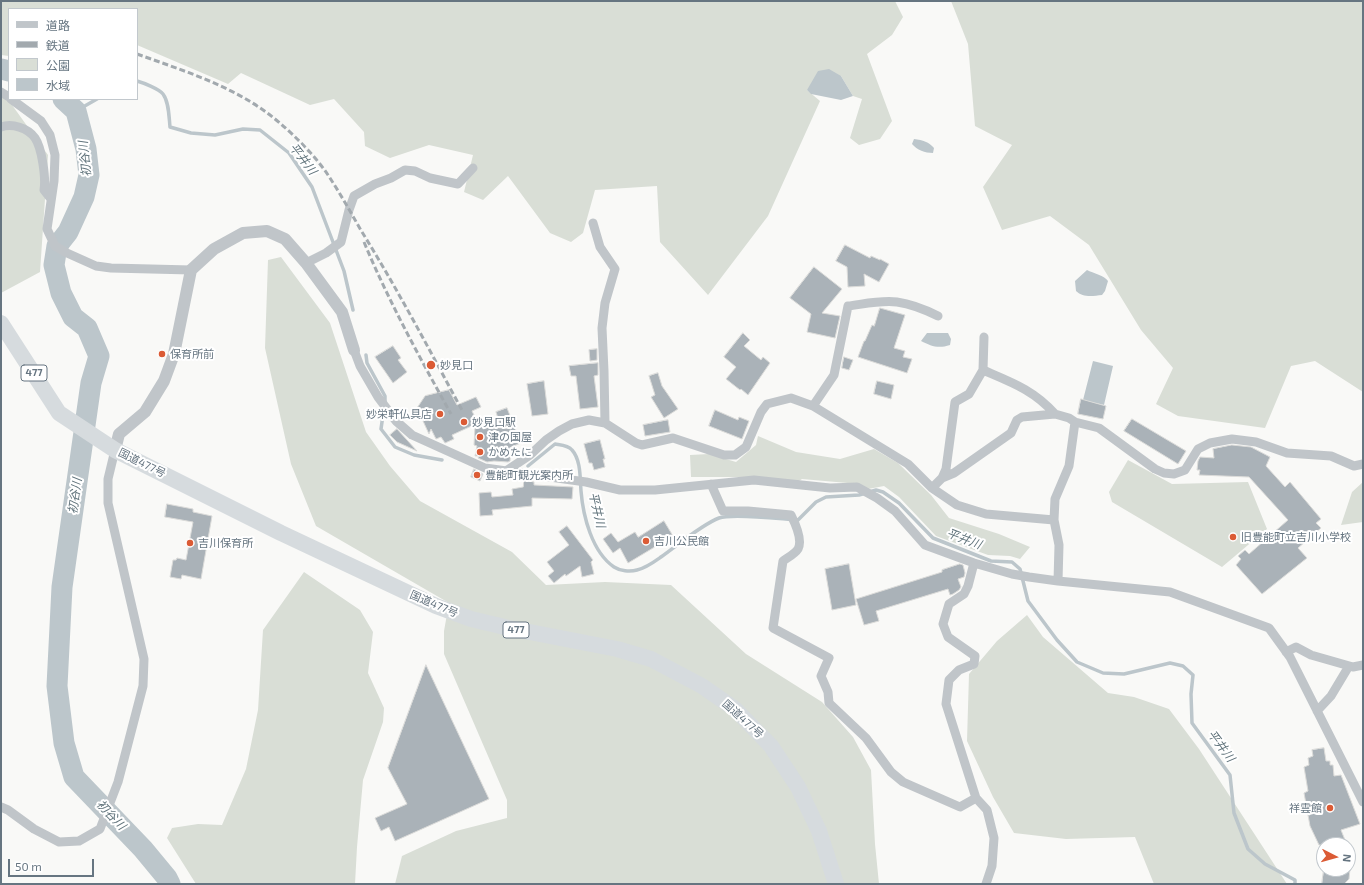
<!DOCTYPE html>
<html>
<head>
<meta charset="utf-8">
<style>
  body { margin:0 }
  #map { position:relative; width:1364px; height:885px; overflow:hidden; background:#f9f9f7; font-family:"Exo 2","Noto Sans JP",sans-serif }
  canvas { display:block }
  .frame { position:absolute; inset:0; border:2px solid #667581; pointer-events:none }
  .legend { position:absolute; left:8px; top:8px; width:130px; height:92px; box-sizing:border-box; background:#fff; border:1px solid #c2c8cd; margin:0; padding:5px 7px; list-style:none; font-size:12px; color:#667581 }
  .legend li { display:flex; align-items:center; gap:8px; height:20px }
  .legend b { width:20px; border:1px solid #c2c8cd }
  .north { position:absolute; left:1316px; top:837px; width:40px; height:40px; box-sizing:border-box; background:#fff; border:1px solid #c2c8cd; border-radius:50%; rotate:96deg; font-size:11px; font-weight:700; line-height:16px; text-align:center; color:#667581 }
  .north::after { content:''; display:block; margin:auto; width:14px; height:18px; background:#db5b35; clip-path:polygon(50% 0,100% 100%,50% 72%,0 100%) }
  .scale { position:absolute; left:8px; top:859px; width:86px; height:18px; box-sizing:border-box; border:2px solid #667581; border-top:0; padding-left:5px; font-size:12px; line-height:14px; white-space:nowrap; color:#667581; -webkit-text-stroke:3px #fff; paint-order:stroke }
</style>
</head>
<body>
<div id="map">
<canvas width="1364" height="885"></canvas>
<div class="frame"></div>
<ul class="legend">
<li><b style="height:5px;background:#c0c5c9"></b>道路</li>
<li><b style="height:5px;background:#a2a9ae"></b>鉄道</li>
<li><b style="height:11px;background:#d9ded6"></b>公園</li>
<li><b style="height:11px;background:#bcc6cb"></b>水域</li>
</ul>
<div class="north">N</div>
<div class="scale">50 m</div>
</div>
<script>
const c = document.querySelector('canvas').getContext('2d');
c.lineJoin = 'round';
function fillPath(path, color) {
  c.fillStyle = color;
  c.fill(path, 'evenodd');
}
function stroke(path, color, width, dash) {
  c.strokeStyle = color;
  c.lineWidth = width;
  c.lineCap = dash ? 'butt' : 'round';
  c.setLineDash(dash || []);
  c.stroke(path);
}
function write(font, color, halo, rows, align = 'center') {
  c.font = font + ' "Exo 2","Noto Sans JP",sans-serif';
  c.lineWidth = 4;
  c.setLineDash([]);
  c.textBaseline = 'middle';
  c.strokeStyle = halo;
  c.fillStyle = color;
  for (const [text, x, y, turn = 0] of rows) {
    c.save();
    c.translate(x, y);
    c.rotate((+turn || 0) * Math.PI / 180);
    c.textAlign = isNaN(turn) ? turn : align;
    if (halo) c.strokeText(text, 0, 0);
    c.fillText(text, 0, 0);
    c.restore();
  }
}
const green = new Path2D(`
  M1 1H895L903 17 892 35 867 54 892 121 880 139 859 145 850 138 862 99 853 96 841 76 807 90 820 101 768 216 708 295 660 242 657 186 595 190 583 233 571 242 550 233 508 176 483 200 464 192 473 155 429 145 390 158 365 146 364 132 334 99 310 105 241 73 228 84 137 45V9H9V56L1 55Z
  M951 1H1363V392L1315 361 1291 366 1265 428 1178 416 1156 404 1173 368 1141 330 1089 245 1050 216 1002 230 983 187 1012 145 975 126 968 44Z
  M1 96 7 98 48 155 40 272 1 293Z
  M281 257 330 323 366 432 390 466 420 501 512 552 546 585 605 582 671 585 746 654 822 702 853 737 871 770 875 844 879 884H395L402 856 456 831 507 818V800L444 654V631L449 603 316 526 291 464 265 348 268 260Z
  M758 436 796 452 840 459 874 449 898 463 931 495 949 518 999 534 1030 547 1020 559 1010 556 988 555 936 536 899 497 884 486 868 489 859 484 802 479 799 481 762 477H691L690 455 709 454 736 462 756 445Z
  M1128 460 1172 484 1248 482 1267 529 1222 567 1112 502 1109 492Z
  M1363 482V522L1341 525 1352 492Z
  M304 572 360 610 373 632 368 673 384 708 383 722 363 780 357 847 355 884H196L167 838 172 828 198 824 222 825 246 769 258 710 263 630Z
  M1027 615 1043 637 1108 693 1134 697 1169 709 1199 749 1287 884H1154L1135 837 1066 839 1014 833 993 797 967 741 969 674 997 641Z`);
const water = new Path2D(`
  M829 69 841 76 853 96 841 100 811 94 807 90 818 71Z
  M914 139C923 140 929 142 934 148L933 153C925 153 917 150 912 144Z
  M1087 270C1093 273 1105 276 1108 281L1105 291 1102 295C1093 296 1083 298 1076 291L1075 281Z
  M927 333H948L951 339 950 345C938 349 931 346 921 341Z
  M1093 361 1113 366 1104 405 1083 400Z`);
const stream = new Path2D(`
  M137 81C144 83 159 89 163 94 169 102 169 117 170 127L191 133 215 135 243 129 260 130 289 153 312 187 344 271 353 310
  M76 111 97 99
  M366 355 367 363 385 396V402
  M384 408 381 429 395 447 414 455 442 460
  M528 466 555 444C561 445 568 445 572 450 581 460 580 478 581 491 583 516 592 552 614 567 620 571 630 572 637 570 646 568 654 562 661 557 678 545 701 525 719 518 733 513 781 519 798 520L816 502 826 497 859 495 876 490 883 492 899 503 933 538 991 561 1012 562 1020 569 1028 601 1057 640 1077 662 1103 673 1124 674 1170 663 1183 666 1193 675 1191 694 1192 723 1230 775 1234 813 1248 849 1265 864 1295 880V884`);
const river = new Path2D(`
  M1 69 9 71
  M63 99 76 111 86 149 89 175 84 197 68 232 57 246 54 265 61 293 73 317 87 328 99 356 91 383 62 587 57 686 64 743 74 777 143 849 167 878 170 884`);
const building = new Path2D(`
  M845 245 870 258 871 256 880 260V259L889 264 879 282 864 274 865 286 848 287 847 267 836 261Z
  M814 267 842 289 822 313 840 316 835 338 807 332 811 314 790 298Z
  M880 308 905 315 894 348 905 351 903 357 912 359 907 373 858 357 864 341H865L872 325 874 326Z
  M743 333 750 340 744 346 761 360 763 357 770 363 748 395 741 389 740 390 726 379 736 367 724 357Z
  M393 346 401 358 398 360 407 372 393 383 375 357Z
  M597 349V360L590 361 589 350Z
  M844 357 853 360 849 370 842 368Z
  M598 363V375L594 376 598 407 580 409 576 376H571L569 366Z
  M658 373 662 386 678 409 664 418 651 397 655 395 649 376Z
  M544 381 548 414 532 416 527 384Z
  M877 381 894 385 891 399 874 394Z
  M449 390 457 405 476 397 481 407 472 411 478 423 452 435 454 439 445 443 441 437 436 439 431 429 429 434 417 408 425 396Z
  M1081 399 1106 406 1103 419 1078 414Z
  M507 408 521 443 511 447 510 461 508 462 494 461 487 462 478 458 479 456H475L477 446 474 445 475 426 501 428 496 412Z
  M715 410 738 420 739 417 749 421 742 439 709 426Z
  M1132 419 1186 451 1178 464 1124 431Z
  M668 420 670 432 645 436 643 425Z
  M397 429 417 451 397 442 390 435Z
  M600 440 605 459H603L605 467 594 470 592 463H589L584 444Z
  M1232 445 1251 447 1270 457 1266 466 1285 487 1290 482 1321 519 1316 523 1321 528 1298 548 1307 558 1262 594 1236 565 1241 559 1238 556 1245 550 1249 554 1288 520 1249 477 1199 475 1200 470H1197L1198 461 1200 457 1214 458 1213 449Z
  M474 469 483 474 480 481 471 477Z
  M524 480 534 482V485L573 487 572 499 532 498V506L492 510 493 515 480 516 479 493 491 492 492 497 513 495 512 489 523 487Z
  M167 504 193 509V512L212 516 201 579 182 575 181 579 170 577 173 560H176L177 558 186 560 193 522 165 517Z
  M664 521 673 536 628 563 620 548 613 553 603 539 611 533 618 542 635 532 638 537Z
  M567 526 593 560 591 562 594 574 582 577 580 566 566 576 565 574 554 583 548 576 554 571 547 562 569 545 559 532Z
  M849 564 856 605 832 610 825 569Z
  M960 564 963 565 965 573 964 577 958 579 961 587 959 590 953 594 950 595 948 589 876 611 879 621 864 625 856 599 942 572V570Z
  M426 665 489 799 395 841 389 827 381 831 375 818 407 804 388 768Z
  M1324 748 1326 761H1330V765H1333L1334 776 1341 775 1360 824 1341 830 1347 845H1319L1310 826 1304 793 1308 791 1304 767 1309 765 1308 758 1313 756 1312 750Z
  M1324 869H1350L1349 879 1344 884H1322Z`);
const minor = new Path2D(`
  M1 92 9 97
  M11 99 41 121 50 135 55 155 54 181 47 229 55 246 67 253 96 266 111 268 191 270
  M1 127C12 123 28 128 35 138 42 148 46 178 44 190L51 199
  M593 223 600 247 615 269 605 303 602 328 604 371 605 423
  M306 263 326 253 341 242 349 210 354 196 375 184 391 178 405 170 415 171 430 178 458 184 473 168
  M984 337 983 370C1011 382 1034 390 1055 414
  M354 350 360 366 378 397 396 421 412 435 485 468 586 482 620 490H655L754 480 830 488 857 487 877 498 895 511 925 545 974 563 1012 574 1029 577 1058 581 1170 592 1269 628 1290 657 1363 802
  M813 406 834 375 848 306C864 304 881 300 897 302 911 304 926 310 938 316
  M506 471 530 455 546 440 559 431 572 424 589 420 605 423 636 443 642 445 673 438 724 455H735L746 447 761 412 767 404 791 398 813 406 908 464 932 488 957 505 986 514 1054 520
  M942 478 954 473 1011 433 1017 420 1022 417 1055 414 1069 418 1075 422 1099 428 1155 469 1164 473 1174 474 1185 470 1198 449 1210 443 1232 439 1256 442 1287 453 1331 456 1354 466 1363 464
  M711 484 723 511H748L791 515C795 523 803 540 798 549 795 554 787 558 783 561L773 628 829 658 821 676 828 692 829 703 866 738 891 772 903 782 960 807 976 798
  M932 488 942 478 946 469 955 402 969 394 983 370
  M974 563 968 586 964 594 949 604 943 624 948 637 975 656 974 664 959 670 949 680 946 704 976 798 987 810 994 838 992 866 986 884
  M1058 581 1059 545 1054 520 1055 499 1069 466 1075 422
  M1286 652 1296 647 1311 655 1353 667 1363 665
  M1317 711 1331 696 1349 666
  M1 807 8 810 34 829 59 842 79 841 100 829 118 782 143 686 144 659 108 503V479L115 450`);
const tertiary = new Path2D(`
  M115 450 119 434 145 412 164 381 174 354 191 270 214 249 243 233 267 231 285 239 306 263 342 312 354 350`);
const trunk = new Path2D(`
  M1 323 59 413 115 450 281 533 436 606 471 619 509 628 617 649 651 659 702 686 735 709 771 746 798 787 819 831 836 884`);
const rail = new Path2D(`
  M137 54C187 72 240 88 281 124 297 138 316 157 328 175 340 193 351 213 362 232 398 290 430 351 463 412
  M364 242C389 302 420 358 451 414`);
const markers = [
  [162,354,4,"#db5b35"],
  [431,365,5,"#db5b35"],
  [440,414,4,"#db5b35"],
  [464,422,4,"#db5b35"],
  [480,437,4,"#db5b35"],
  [480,452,4,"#db5b35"],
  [477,475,4,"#db5b35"],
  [1233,537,4,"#db5b35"],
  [646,541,4,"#db5b35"],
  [190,543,4,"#db5b35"],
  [1330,808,4,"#db5b35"]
];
const shields = [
  [34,373,26],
  [516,630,26]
];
const shieldNames = [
  ["477",34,373],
  ["477",516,630]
];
const poiNames = [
  ["保育所前",170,354],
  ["妙見口",440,365],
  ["妙栄軒仏具店",432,414,"right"],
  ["妙見口駅",472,422],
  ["津の国屋",488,437],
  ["かめたに",488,452],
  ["豊能町観光案内所",485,475],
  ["旧豊能町立吉川小学校",1241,537],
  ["吉川公民館",654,541],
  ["吉川保育所",198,543],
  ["祥雲館",1322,808,"right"]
];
const streetNames = [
  ["国道477号",142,463,26],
  ["国道477号",434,604,23],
  ["国道477号",743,719,42]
];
const waterNames = [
  ["初谷川",85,159,-96],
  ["平井川",303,159,52],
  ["初谷川",75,496,-82],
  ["平井川",597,510,77],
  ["平井川",964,539,21],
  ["平井川",1221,746,53],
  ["初谷川",111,815,46]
];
fillPath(green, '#d9ded6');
fillPath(water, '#bcc6cb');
stroke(stream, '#bcc6cb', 3.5);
stroke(river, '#bcc6cb', 21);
fillPath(building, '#aab2b8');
stroke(building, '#dbdbd9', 1);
stroke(minor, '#c0c5c9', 9);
stroke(tertiary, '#c0c5c9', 12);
stroke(trunk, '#d6dbde', 16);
stroke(rail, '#a2a9ae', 3, [6, 3]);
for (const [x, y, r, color] of markers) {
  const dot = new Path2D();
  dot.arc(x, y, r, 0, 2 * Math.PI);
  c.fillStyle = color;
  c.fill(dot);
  stroke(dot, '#fff', 1.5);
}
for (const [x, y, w] of shields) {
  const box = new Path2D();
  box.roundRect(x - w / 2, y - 8, w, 16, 3);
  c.fillStyle = '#fff';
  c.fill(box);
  stroke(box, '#667581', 1);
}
write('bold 10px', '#667581', null, shieldNames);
write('11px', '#667581', '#fff', poiNames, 'left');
write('11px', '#667581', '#fff', streetNames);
write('italic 12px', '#60737b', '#fff', waterNames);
</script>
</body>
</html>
